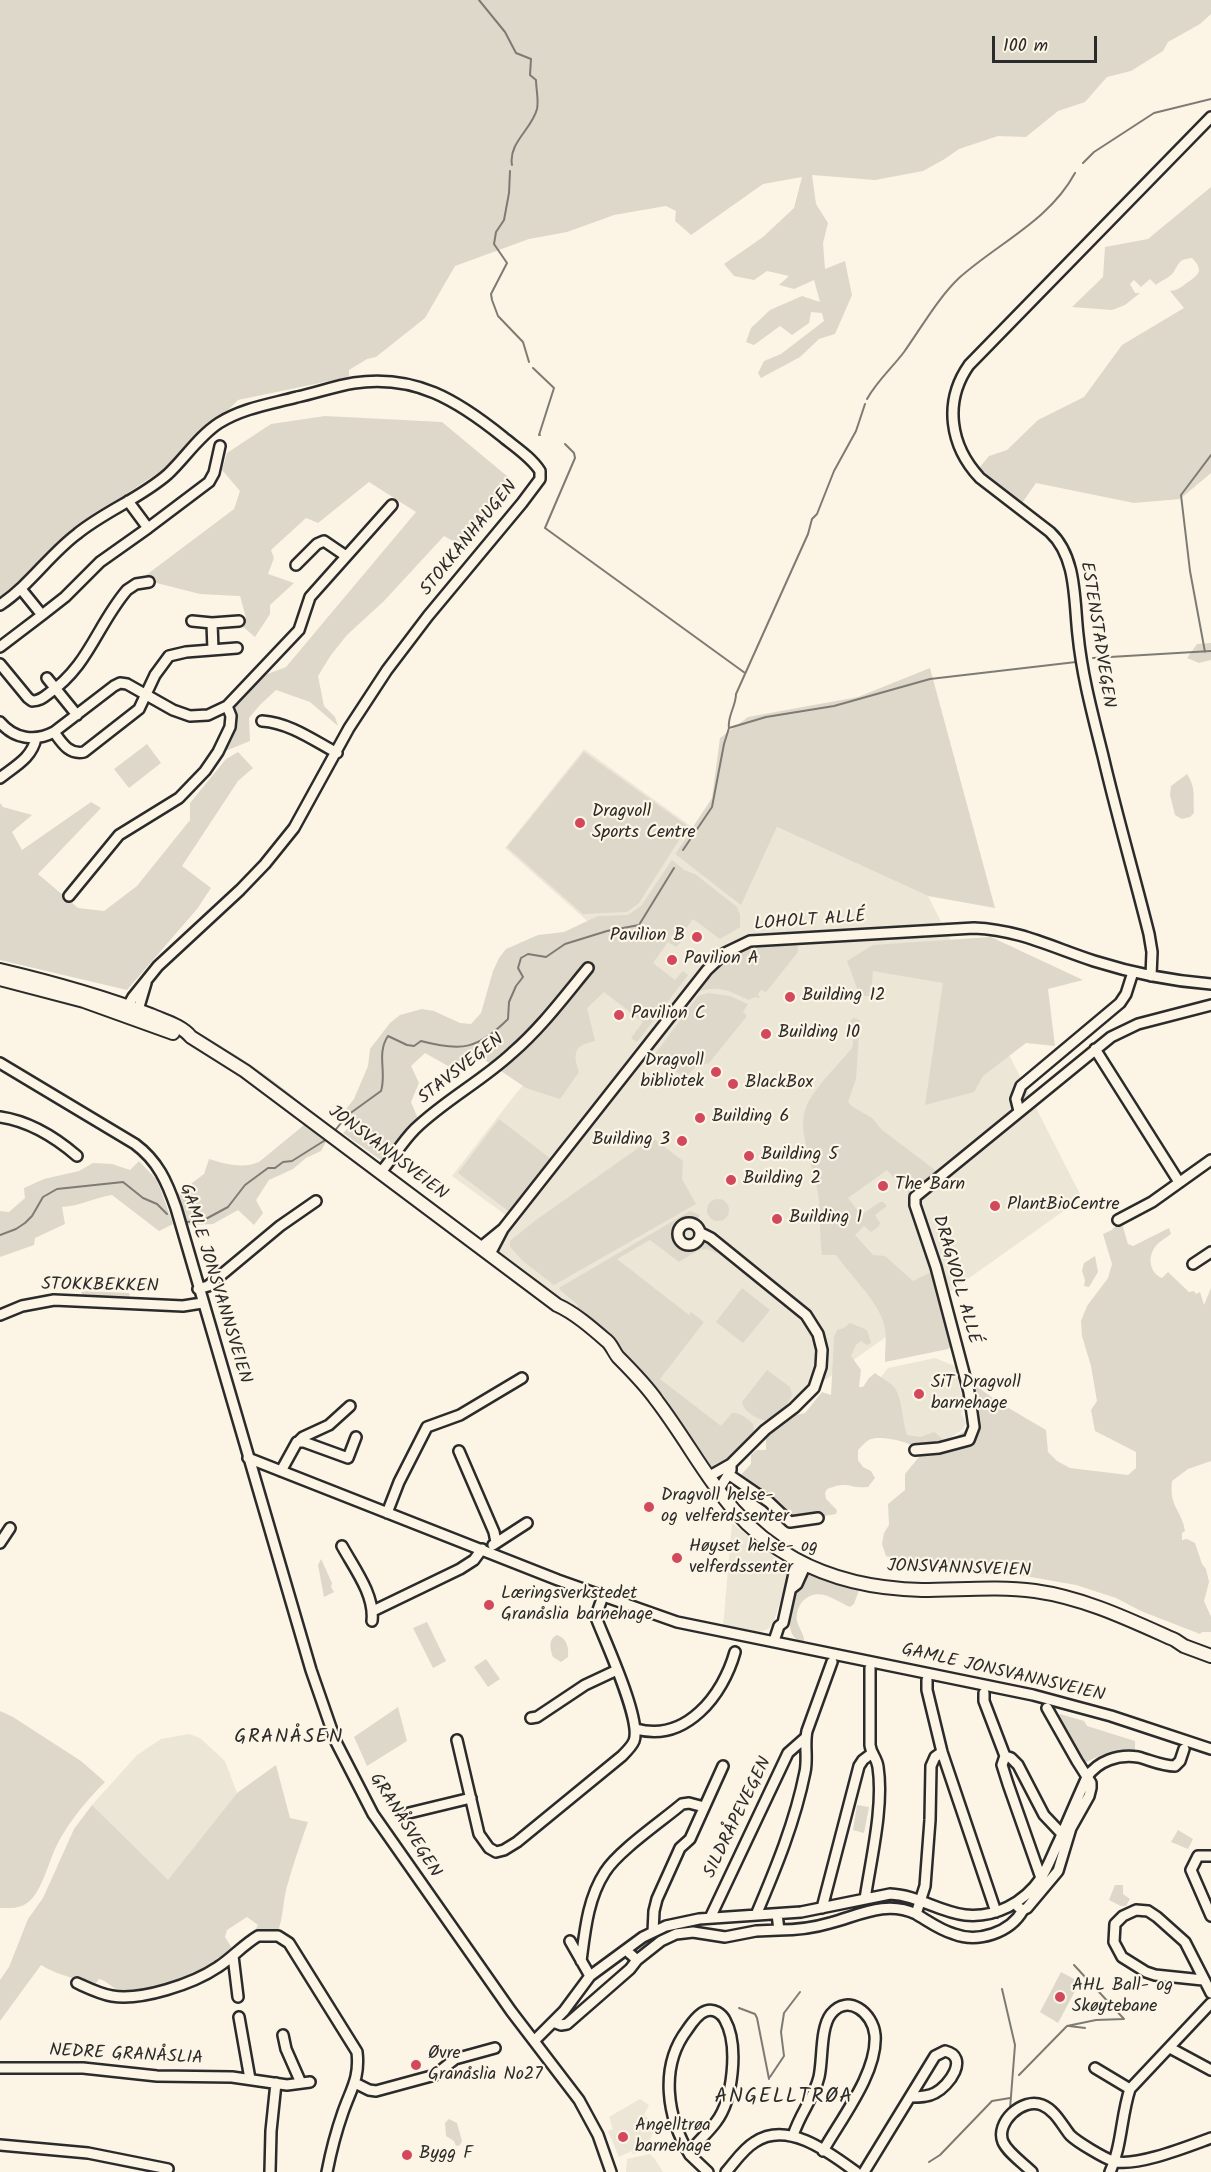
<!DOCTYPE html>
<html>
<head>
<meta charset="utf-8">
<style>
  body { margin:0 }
  #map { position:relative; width:1211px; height:2172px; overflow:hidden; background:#fcf5e5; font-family:Kalam,sans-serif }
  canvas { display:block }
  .scale { position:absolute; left:992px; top:36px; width:105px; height:27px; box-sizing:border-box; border:3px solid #2b2b2b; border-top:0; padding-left:8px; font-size:18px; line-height:21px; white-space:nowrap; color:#2b2b2b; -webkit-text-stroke:4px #fcf5e5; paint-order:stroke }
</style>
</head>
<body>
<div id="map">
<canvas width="1211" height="2172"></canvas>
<div class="scale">100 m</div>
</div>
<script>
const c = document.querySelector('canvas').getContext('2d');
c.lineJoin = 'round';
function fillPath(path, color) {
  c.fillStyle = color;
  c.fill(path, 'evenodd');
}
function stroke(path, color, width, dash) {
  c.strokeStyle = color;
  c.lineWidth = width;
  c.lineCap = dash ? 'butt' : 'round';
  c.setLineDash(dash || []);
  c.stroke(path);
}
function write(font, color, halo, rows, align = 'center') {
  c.font = font + ' Kalam,sans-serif';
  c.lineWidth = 4.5;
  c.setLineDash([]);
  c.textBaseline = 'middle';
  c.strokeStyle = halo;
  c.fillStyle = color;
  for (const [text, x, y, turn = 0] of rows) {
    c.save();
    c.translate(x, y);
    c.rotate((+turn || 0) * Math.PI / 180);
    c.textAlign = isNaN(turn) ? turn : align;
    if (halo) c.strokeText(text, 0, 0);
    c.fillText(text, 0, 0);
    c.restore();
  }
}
const built = new Path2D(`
  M584 749 692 827 675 854 741 904 777 827 928 896 1082 1198 814 1388 720 1469 708 1471 616 1354 481 1247 489 1235 507 1216 452 1176 514 1096 628 957 505 848Z
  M935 1358 955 1366 964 1408 961 1413 966 1422 963 1429 944 1442 889 1435 873 1410 881 1377 888 1368Z
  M732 1523 787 1567V1581L773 1624 768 1629 760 1632 723 1627Z
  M189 1734 200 1738 225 1761 237 1793 168 1881 92 1805 137 1755 161 1739Z
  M640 2099 649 2105 644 2115 656 2125 649 2142 652 2150 633 2154 632 2151 619 2157 608 2131 613 2129 609 2117Z
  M650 2154 655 2159 663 2172H626L627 2159Z`);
const green = new Path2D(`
  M0 0H1211V14L1200 24 1168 42 1163 51 1131 71 1107 77 1085 102 1058 111 1026 137 998 136 959 149 943 160 923 171 875 180 812 175 816 204 828 223 823 243 825 269 845 261 852 295 835 334 819 339 800 357 761 378 758 373 764 361 781 354 824 321 822 313 811 312 809 323 792 335 780 326 754 345 746 342 751 328 770 310 802 296 820 302 814 280 794 289 779 285 789 276 767 271 754 280 734 276 724 264 763 237 794 208 802 177 763 184 691 235 675 221 676 211 666 206 614 215 567 232 529 239 455 266 425 318 376 357 367 359 349 370V377L238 400 201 437 170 465 84 522 9 593 0 599Z
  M1211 187V473L1180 499 1134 503 1036 483 1022 503 979 468 989 456 1007 450 1038 420 1084 397 1122 345 1184 308 1170 291C1179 290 1181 287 1188 282 1199 275 1204 270 1192 258 1177 260 1180 263 1173 273 1169 278 1160 281 1156 285L1150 279 1141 287 1134 280 1130 284 1135 293H1140L1125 305 1112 310 1072 307 1103 277 1105 247 1148 239Z
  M325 416 442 422 513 481 474 539 460 545 444 536 384 601 347 635 331 655 318 676 324 706 335 717 338 726 310 702 276 690 260 705 249 718 250 741 223 752 234 729 235 706 265 675 286 667 416 512 369 482 318 523 306 518 271 550 274 558 268 574 294 583 270 605V614L255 637 242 626 246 618 240 596 200 594 141 579 234 509 240 491 222 470 227 453 271 424Z
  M1211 643V660L1199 663 1187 658 1197 644Z
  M930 668 995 908 928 896 777 827 741 905 675 854 712 798 720 738 748 717 858 697Z
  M147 744 161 763 129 788 114 769Z
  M238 752 253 768 238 781 182 866 211 888 197 909 127 990 0 960V803L3 807 32 815 12 832 22 850 91 802 101 808 38 874 78 908 104 911 137 886 190 820V803L226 759Z
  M584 752 686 825V829L639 903 627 912 583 914 507 847Z
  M1187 774C1196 787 1193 798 1194 813L1190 817 1182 819 1175 815 1170 795 1171 786Z
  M672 860 684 870 695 874 737 907 740 915V927L720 939 693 919 678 939 681 942 676 947 668 942 653 963 675 980 683 971 688 975 637 1042 631 1038 643 1022 604 992 587 1008 595 1041C575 1045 572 1052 579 1072L560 1099 526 1088 476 1054 448 1066 425 1053 411 1066 419 1083 411 1102 419 1121 385 1163 343 1133 349 1127V1124L342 1119V1114L354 1099 368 1066 370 1049 390 1023 400 1015 422 1009 434 1011 460 1023 471 1024 481 1013 493 971 499 958 506 949 538 935 564 932 598 916 628 915 641 906Z
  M991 937 1083 980 1048 989 1055 1046 1026 1043 983 1076 974 1092 925 1105 943 983 873 971 871 996H860L847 961 873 945Z
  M797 942 798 952 766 992 761 990 758 994 760 998 755 997 749 1000C732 992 717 984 698 992L696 990C731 948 743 944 797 942Z
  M708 993 730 996 748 1004 743 1012 747 1016 709 1063 696 1066 688 1075 682 1076 655 1054 698 996Z
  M169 1017C222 1044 276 1078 320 1120Z
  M853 1018 860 1020 856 1079 848 1102 853 1107 872 1118 882 1130 939 1173 911 1196 903 1186 905 1184 900 1178H894L887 1170 848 1198 861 1215 880 1202H883L887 1206 875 1215 880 1223 879 1226 871 1232 864 1226 855 1235 873 1255 885 1256 913 1281 933 1271 954 1344 948 1349 885 1362C885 1350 887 1336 884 1324 878 1301 850 1275 836 1255H822C819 1234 821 1214 818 1194 815 1168 796 1132 806 1107 814 1088 838 1065 852 1048L853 1043 850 1022Z
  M499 1119 551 1159 511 1213 458 1173Z
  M304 1125 326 1142 321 1151 306 1158 293 1169 269 1180 256 1200 263 1213 254 1225 238 1210 213 1224 186 1225 176 1195 204 1174 209 1159C225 1164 243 1169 259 1162Z
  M651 1139H654L683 1161 682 1179 696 1204 554 1285 524 1262 510 1247V1241L536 1220Z
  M139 1161 157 1180 173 1224 159 1231 112 1195C94 1198 80 1206 62 1207L65 1224 35 1238 34 1245 0 1257V1211L9 1212 25 1198 24 1188 44 1179 79 1171 93 1163 112 1164 130 1170Z
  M707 1210a11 11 0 1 1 22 0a11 11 0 1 1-22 0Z
  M690 1211 700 1215 697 1220H686L677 1224 674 1235 678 1245 690 1249C702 1243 709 1241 721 1251L715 1253C703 1243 691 1255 679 1262L650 1240 617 1259 689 1315 691 1312 704 1322 660 1379 721 1426 732 1413C740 1412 747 1418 753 1424L754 1433 750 1439 719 1468 710 1469 612 1345 616 1340 576 1309 578 1305 560 1290 559 1288Z
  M1121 1220 1128 1244 1133 1246 1169 1228 1171 1234C1166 1238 1158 1242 1155 1247 1147 1258 1150 1273 1162 1278L1168 1272 1189 1292 1194 1291 1196 1294 1200 1292 1204 1305 1211 1288V1461L1188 1469 1172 1481C1169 1508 1182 1510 1185 1531L1182 1533V1540L1187 1539 1195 1543 1202 1564 1206 1569 1209 1582 1204 1601 1211 1617V1632H1202L1200 1634 1141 1611 1116 1598 1076 1585 1025 1576 985 1574 917 1566 886 1556 882 1544 884 1533 889 1525 888 1504 905 1490V1474L923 1452C916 1443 879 1434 869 1440 865 1442 861 1447 858 1450V1460L863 1467 871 1471 875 1478 868 1487C849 1489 849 1480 827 1489L825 1493 826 1499 837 1510 836 1514C821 1517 807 1517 792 1520L738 1478 751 1464V1455L757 1450H766V1434L792 1416 805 1413 822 1392 831 1395 834 1337 837 1330 844 1328 850 1323 867 1330 871 1343 867 1345 861 1341 856 1345 851 1356 861 1370 859 1387H863L869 1378 875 1373C881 1378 890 1382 895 1388 903 1402 902 1421 907 1435L920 1437 934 1432 946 1442 965 1431 970 1433 973 1384 1000 1403 1046 1430 1048 1452 1057 1461 1070 1468 1128 1475 1136 1468V1452L1095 1431 1091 1410 1097 1401 1091 1366 1082 1336 1081 1321 1087 1306 1108 1278 1112 1264 1103 1234 1112 1230Z
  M1095 1256 1098 1272 1089 1287 1084 1286 1085 1280 1082 1271 1084 1263Z
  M742 1288 770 1310 743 1343 716 1322Z
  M83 1291 129 1293 130 1298 83 1297 81 1292Z
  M767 1370 790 1387 792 1395C787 1406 777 1417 766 1421 757 1419 744 1412 742 1402Z
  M321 1559 332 1583 331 1587 334 1592 324 1597 318 1565Z
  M808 1574 859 1590 854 1604 850 1607C834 1600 818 1585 802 1602 798 1607 796 1614 797 1621 799 1629 805 1635 804 1643 776 1637 795 1581 808 1574Z
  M427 1622 446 1661 433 1668 413 1628Z
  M557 1635C567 1638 569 1648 568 1657L561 1662 553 1657C550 1649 548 1639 557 1635Z
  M486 1659 500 1679 488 1687 474 1667Z
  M398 1707 407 1741 367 1766 354 1737Z
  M0 1711 13 1717 81 1761 105 1782C87 1800 71 1819 59 1841 49 1858 43 1892 27 1903 19 1909 9 1908 0 1908Z
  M1060 1714 1084 1721 1087 1726 1135 1741V1752C1118 1749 1102 1754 1087 1762L1080 1760 1057 1720V1716Z
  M276 1765 290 1818 308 1822C300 1845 292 1867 286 1890 283 1904 283 1917 278 1931L253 1934 258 1925 247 1917 227 1930 225 1937 233 1950 216 1959 219 1962C196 1977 147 1997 119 1990 112 1989 107 1980 99 1979L94 1986C76 1978 57 1975 41 1965L0 2021V1980L9 1967 28 1919 43 1898 74 1829 92 1805 168 1880 237 1793Z
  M857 1805 869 1807 864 1833 853 1830Z
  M1178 1830 1193 1839 1188 1849 1171 1842Z
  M1115 1885H1123V1894L1130 1899 1126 1906H1121L1109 1900Z
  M1061 1972 1080 1982 1058 2023 1040 2012Z
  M449 2119 457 2123 462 2141 460 2145 456 2146 454 2141 446 2136 445 2123Z`);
const stream = new Path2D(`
  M479 0 505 32 516 53 531 59 530 75 536 80C536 89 539 100 537 109 532 129 508 143 512 165
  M1083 163 1094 152 1154 113 1211 99
  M510 171 509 193 504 220 496 232 494 244 507 263 491 294 492 300 498 316 523 342 529 362
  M533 368 554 388 539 435H540
  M867 399C877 381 892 368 904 352 921 328 938 298 959 278 998 243 1049 221 1075 173
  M565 444 574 453 575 458 545 528 745 673
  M1205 652 1190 571 1181 495 1211 455
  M1093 658 1211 651
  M729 728C727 717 736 706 736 694L808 534 812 519 817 514 834 471 856 431 865 404
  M683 850 712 807 724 744 729 728 766 717 834 706 930 679 1076 662
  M345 1117 381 1091C387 1072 376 1054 388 1036L407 1045 414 1046 421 1041C462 1052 478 1049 508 1019L509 1002 516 986 523 977 518 968 521 958 528 954 546 957 565 944 607 931 639 925 674 868
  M333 1133 341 1123
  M186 1222 202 1221 228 1207 245 1185 268 1168H275L283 1162 292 1161 327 1139
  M0 1235 16 1229 25 1223 32 1216 43 1197 57 1189 123 1182 143 1198 157 1204 167 1214
  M1002 1989 1015 2045 1010 2109
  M739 2008 755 2014 757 2018 769 2079
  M1069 2026 1085 2028
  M1019 2075 1067 2026 1096 2020 1124 2019 1074 1965
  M770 2077 784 2056 781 2032 784 2013 800 1992
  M929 2162 940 2155 992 2101 1010 2098`);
const minor = new Path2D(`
  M148 528 209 482 214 473 220 446
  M296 565 317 544 324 541 346 556
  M0 605C30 585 49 555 77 534 105 511 141 498 168 474 185 458 199 436 219 423 243 408 271 404 297 397 316 393 335 386 354 383 415 374 457 400 503 437 515 447 531 457 540 471V479L522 503 428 616 387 670 349 728 294 828 265 864 240 890 158 966 133 997 128 1006 129 1017 138 1010 146 983
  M42 615 65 597 100 562 148 528 128 501
  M192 621 212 623 239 621
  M212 623 213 650
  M0 647 42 615 21 589
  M0 664 28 698 32 701C39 701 43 698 48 694 89 666 97 625 127 590L136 584 149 582
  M47 678 77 715
  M262 721C290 723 313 740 337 753
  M0 722C14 739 35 742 54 732L114 686 120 683 127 684 173 710 190 716 208 715 227 706 299 630 310 597 392 505
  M54 732C62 743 69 755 84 752L139 709 155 675 169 656 186 652 237 648
  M0 778C15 766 32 758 36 738
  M69 896 119 835 179 798 205 771 218 752 230 727 231 716 227 706
  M1151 976 1152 952 1149 934C1134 874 1117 816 1103 756 1093 716 1082 676 1078 635 1074 601 1077 557 1050 532L980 478C950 446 943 402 969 365L1211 117
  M1095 1049 1179 1182
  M0 1063 135 1144C158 1161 167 1182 176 1208L311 1670 336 1742 373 1814 511 2011 579 2100 598 2135 611 2172
  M1019 1111 1016 1099 1021 1086 1120 1003 1126 994 1133 972
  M0 1117C28 1121 56 1138 77 1156
  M381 1172C393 1158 402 1142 415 1129 445 1100 482 1081 512 1053 541 1028 564 997 588 968
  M1118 1220 1152 1202 1211 1160
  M678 1234a11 11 0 1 1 22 0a11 11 0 1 1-22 0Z
  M701 1233 711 1238 806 1315 818 1334 822 1350 821 1367 814 1388 794 1408 765 1430 731 1464
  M481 1247 503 1229 707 970 725 953 750 941 974 928C1020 930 1051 947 1094 961 1132 973 1171 981 1211 984
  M490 1254 503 1229
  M1193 1264 1211 1252
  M198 1289 208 1286 280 1226 316 1201
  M0 1315 22 1306 54 1300 183 1306 202 1303
  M299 1441 303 1437 329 1425 350 1406
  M915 1450 939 1448 969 1440 974 1427 969 1392 936 1267 915 1205V1197L1111 1037 1138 1024 1211 1005
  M459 1451 494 1532 496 1542
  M248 1458 558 1580 677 1622 1033 1695 1111 1716 1211 1749
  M281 1471 297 1442H304L348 1458 356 1437
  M731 1476 769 1502 790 1522 818 1518
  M708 1477 731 1464V1470L718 1491
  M387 1513 399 1482 427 1427 460 1415 522 1378
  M0 1543 10 1528
  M493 1545 527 1523
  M342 1546C354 1568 375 1595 372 1621
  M792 1588 797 1584 806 1564
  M373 1611 460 1569 474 1560 482 1549
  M774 1641 779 1626 783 1623 797 1560
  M927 1680V1690L942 1752 996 1912
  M984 1693V1701L1005 1756 1011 1758 1018 1765 1044 1815 1062 1834
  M531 1718 537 1717 585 1685 617 1670
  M636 1729C686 1743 723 1695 735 1652
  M457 1740 479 1834 489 1848 496 1852 504 1850 517 1842 622 1756C626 1752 632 1746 634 1741 642 1721 606 1643 597 1620L598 1610 603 1596
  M942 1752 935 1757 931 1766 930 1820 925 1886 916 1914C928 1921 940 1930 954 1934 978 1943 1010 1933 1023 1910
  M1005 1756 1002 1765 1008 1784 1041 1878
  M409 1813 471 1798
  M1211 1856H1198L1191 1870 1211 1916
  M865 1899C871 1859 884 1806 878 1767 877 1758 871 1754 870 1745V1668
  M1018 1907 1023 1910 1027 1908 1058 1871 1071 1828 1089 1796 1091 1788V1783L1077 1761 1047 1708
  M822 1908 859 1766 863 1760 871 1754
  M777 1914 779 1930C797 1930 813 1928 830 1923 860 1915 886 1900 916 1914
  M756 1915C776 1868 795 1822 805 1772 808 1758 804 1744 807 1731L832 1662
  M710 1918 788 1753 805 1738
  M653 1932 654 1911 657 1899 680 1848 690 1839 723 1766
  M570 1941 590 1976
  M627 1951 637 1960 661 1941 676 1934 693 1932 725 1937 756 1931 779 1930
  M233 1956 238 1997
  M581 1961C585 1930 588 1898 605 1872 618 1851 662 1821 682 1804L689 1803 704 1807
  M1203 1980 1155 1975 1146 1972 1122 1957 1114 1942 1115 1924 1123 1916 1136 1910 1148 1911 1157 1917 1185 1942 1211 1993
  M77 1983C88 1988 100 1994 112 1996 141 2001 193 1984 218 1967 232 1958 243 1945 258 1936H278L289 1943 357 2052C360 2078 351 2089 343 2112 336 2132 331 2151 327 2172
  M239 2017 250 2079
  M553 2022 561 2025 567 2024 630 1969 637 1960
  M283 2035 286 2049 301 2083
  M534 2041 564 2011 590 1976 643 1937 666 1926 699 1919 801 1912 890 1894C917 1895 939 1912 965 1915 995 1918 1024 1903 1041 1878 1048 1867 1053 1853 1059 1841 1068 1820 1077 1799 1087 1777 1098 1761 1118 1754 1138 1757 1150 1760 1162 1766 1175 1766L1180 1761 1184 1749
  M1170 2048 1211 2070
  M0 2068H83L157 2076 232 2077 287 2085 310 2082
  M1095 2068 1130 2089
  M355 2083 369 2090 376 2091 435 2075 455 2059 495 2048
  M793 2136C799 2115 814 2098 819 2077 823 2060 820 2028 831 2014 848 1993 873 2013 875 2035 878 2072 841 2119 823 2151
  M0 2145 88 2153 168 2169
  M689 2153C697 2142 708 2133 716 2122 733 2100 739 2045 725 2020 722 2014 714 2008 706 2011 699 2013 691 2024 687 2030 659 2067 667 2118 690 2155L708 2172
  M270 2172 271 2131 276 2083
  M726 2172C735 2162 743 2149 755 2142 788 2120 830 2153 856 2172
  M864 2172 935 2056 945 2051C970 2057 949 2086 935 2093 928 2097 919 2097 911 2097
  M1032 2172C1023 2163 1008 2153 1003 2142 995 2123 1022 2097 1042 2105 1055 2110 1062 2125 1070 2135 1077 2142 1104 2158 1113 2161 1135 2168 1189 2146 1211 2138
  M1110 2172C1122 2146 1121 2116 1130 2089L1211 2003`);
const major = new Path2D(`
  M0 970C51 982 102 996 151 1015 164 1021 181 1025 191 1037L245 1071 557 1305C575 1313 593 1329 608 1342 612 1346 614 1352 618 1357 632 1371 646 1385 657 1401 704 1463 723 1519 795 1559 833 1580 879 1589 922 1590 960 1590 998 1586 1035 1591 1085 1598 1130 1620 1175 1640L1184 1646 1211 1656
  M0 979 84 1001 173 1033`);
const markers = [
  [580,823,6,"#d1495b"],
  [697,937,6,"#d1495b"],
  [672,960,6,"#d1495b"],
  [790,997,6,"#d1495b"],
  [619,1015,6,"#d1495b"],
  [766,1034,6,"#d1495b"],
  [716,1072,6,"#d1495b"],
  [733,1084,6,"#d1495b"],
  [700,1118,6,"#d1495b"],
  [682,1141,6,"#d1495b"],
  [749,1156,6,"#d1495b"],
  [731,1180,6,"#d1495b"],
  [883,1186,6,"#d1495b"],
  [995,1206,6,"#d1495b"],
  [777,1219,6,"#d1495b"],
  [919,1394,6,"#d1495b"],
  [649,1507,6,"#d1495b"],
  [677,1558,6,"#d1495b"],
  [489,1605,6,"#d1495b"],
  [1060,1997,6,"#d1495b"],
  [416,2065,6,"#d1495b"],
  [623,2137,6,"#d1495b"],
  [407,2155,6,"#d1495b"]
];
const streetNames = [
  ["STOKKANHAUGEN",470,539,-51],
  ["ESTENSTADVEGEN",1096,635,81],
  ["LOHOLT ALLÉ",810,922,-4],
  ["STAVSVEGEN",462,1070,-38],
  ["JONSVANNSVEIEN",387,1154,37],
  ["DRAGVOLL ALLÉ",955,1280,74],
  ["GAMLE JONSVANNSVEIEN",214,1284,73],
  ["STOKKBEKKEN",100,1287,1],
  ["JONSVANNSVEIEN",959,1570,2],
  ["GAMLE JONSVANNSVEIEN",1003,1674,13],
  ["SILDRÅPEVEGEN",739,1818,-64],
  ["GRANÅSVEGEN",404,1826,58],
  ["NEDRE GRANÅSLIA",126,2056,3]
];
const poiNames = [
  ["Dragvoll",592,813],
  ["Sports Centre",592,834],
  ["Pavilion B",685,937,"right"],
  ["Pavilion A",684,960],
  ["Building 12",802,997],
  ["Pavilion C",631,1015],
  ["Building 10",778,1034],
  ["Dragvoll",704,1062,"right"],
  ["bibliotek",704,1083,"right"],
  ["BlackBox",745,1084],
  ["Building 6",712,1118],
  ["Building 3",670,1141,"right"],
  ["Building 5",761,1156],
  ["Building 2",743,1180],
  ["The Barn",895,1186],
  ["PlantBioCentre",1007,1206],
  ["Building 1",789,1219],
  ["SiT Dragvoll",931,1384],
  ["barnehage",931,1405],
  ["Dragvoll helse-",661,1497],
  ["og velferdssenter",661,1518],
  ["Høyset helse- og",689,1548],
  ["velferdssenter",689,1569],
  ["Læringsverkstedet",501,1595],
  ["Granåslia barnehage",501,1616],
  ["AHL Ball- og",1072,1987],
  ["Skøytebane",1072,2008],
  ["Øvre",428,2055],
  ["Granåslia No27",428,2076],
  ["Angelltrøa",635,2127],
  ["barnehage",635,2148],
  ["Bygg F",419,2155]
];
const neighbourhoodNames = [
  ["GRANÅSEN",289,1739]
];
const quarterNames = [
  ["ANGELLTRØA",784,2098]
];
fillPath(built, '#ece6d7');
fillPath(green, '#ded8ca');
stroke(stream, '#7d7b74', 2);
stroke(minor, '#2b2b2b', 14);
stroke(major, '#2b2b2b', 16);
stroke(minor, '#fcf5e5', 9);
stroke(major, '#fcf5e5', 12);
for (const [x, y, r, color] of markers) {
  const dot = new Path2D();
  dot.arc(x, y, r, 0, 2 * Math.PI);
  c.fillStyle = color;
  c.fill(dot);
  stroke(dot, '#fcf5e5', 2);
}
write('18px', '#2b2b2b', '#fcf5e5', streetNames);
write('18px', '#2b2b2b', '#fcf5e5', poiNames, 'left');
c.letterSpacing = '1.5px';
write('20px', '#2b2b2b', '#fcf5e5', neighbourhoodNames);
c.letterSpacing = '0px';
c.letterSpacing = '1.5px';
write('21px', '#2b2b2b', '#fcf5e5', quarterNames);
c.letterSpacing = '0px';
</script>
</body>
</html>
